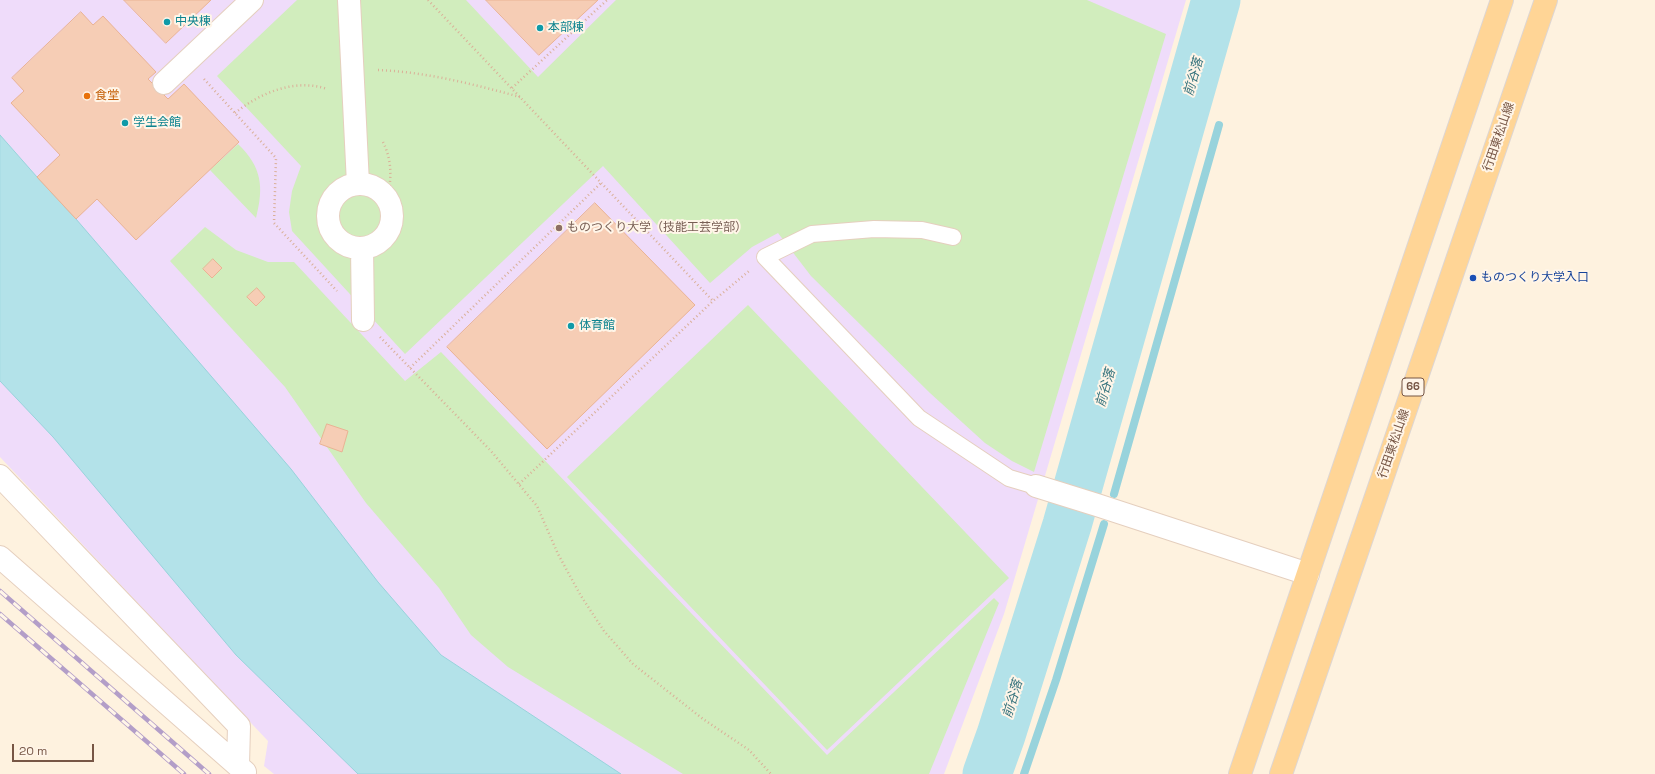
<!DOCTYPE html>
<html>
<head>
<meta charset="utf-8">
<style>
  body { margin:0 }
  #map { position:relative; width:1655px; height:774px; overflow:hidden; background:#fef2df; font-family:"Space Grotesk",sans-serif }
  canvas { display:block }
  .scale { position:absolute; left:12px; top:744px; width:82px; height:18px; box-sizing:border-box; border:2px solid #775645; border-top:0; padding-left:5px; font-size:12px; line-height:14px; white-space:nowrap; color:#775645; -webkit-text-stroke:3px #fff5e8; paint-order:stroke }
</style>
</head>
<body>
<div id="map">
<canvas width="1655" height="774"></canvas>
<div class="scale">20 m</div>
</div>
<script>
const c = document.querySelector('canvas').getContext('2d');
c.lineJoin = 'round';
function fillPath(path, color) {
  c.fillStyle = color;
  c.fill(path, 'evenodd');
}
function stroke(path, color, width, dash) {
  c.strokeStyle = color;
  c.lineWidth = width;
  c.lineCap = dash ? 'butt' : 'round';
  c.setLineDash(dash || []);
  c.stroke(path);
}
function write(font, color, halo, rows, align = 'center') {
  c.font = font + ' "Space Grotesk","Noto Sans JP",sans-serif';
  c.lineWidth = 4;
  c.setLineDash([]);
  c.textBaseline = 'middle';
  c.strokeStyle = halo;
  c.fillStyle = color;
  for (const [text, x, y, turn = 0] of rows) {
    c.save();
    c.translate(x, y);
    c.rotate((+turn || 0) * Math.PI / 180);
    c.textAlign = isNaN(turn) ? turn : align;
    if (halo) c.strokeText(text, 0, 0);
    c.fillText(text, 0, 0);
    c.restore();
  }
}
const education = new Path2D(`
  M0 0H1186L1004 614 944 774H274L264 766 268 741 0 457Z`);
const green = new Path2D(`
  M297 0H466L538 77 616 0H1087L1166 34 1034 472 1012 461 985 443 930 393 811 276 778 233 752 247 710 283 603 166 405 354 292 231 289 212 292 191 301 166 217 76Z
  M238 144C262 167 264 187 256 218L210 170Z
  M205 227 236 250 268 262H294L405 381 441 352 827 755 994 598 999 603 929 774H683L508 667 471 635 439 588 366 503 285 387 170 261Z
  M748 305 1009 578 827 750 567 477Z`);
const water = new Path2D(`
  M0 135 37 177 76 219 291 469 378 582 441 655 621 774H358L236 655 53 437 0 381Z`);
const stream = new Path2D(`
  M1114 494 1219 125
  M1024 774 1056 680 1104 524`);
const river = new Path2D(`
  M987 774 1001 735 1067 525 1216 0`);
const building = new Path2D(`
  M124 0H211L166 43Z
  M486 0H598L539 55Z
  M81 12 93 25 103 16 156 72 148 79 168 99 184 84 239 142 136 240 97 199 76 219 37 177 60 155 11 103 24 91 12 78Z
  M595 203 695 305 547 449 447 347Z
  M213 259 222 268 212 278 203 269Z
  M257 288 265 297 256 306 247 297Z
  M327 424 348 431 342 452 320 444Z`);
const path = new Path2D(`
  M428 0 713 301
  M378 70C426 72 473 84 520 97
  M204 79 276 158 274 223 337 291
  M512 88 607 0
  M235 113C260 93 295 78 327 89
  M383 142C392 160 392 179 387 198
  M380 337 491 451 537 506 558 554 581 596 604 631 633 664 703 719 749 750 771 774
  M410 368 601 183
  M519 484 713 301 749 271`);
const service = new Path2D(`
  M953 237 922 230 874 229 812 234 765 257 919 418 1009 478 1036 486`);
const pedestrian = new Path2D(`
  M349 0 358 184
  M164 83 252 0
  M328 216a32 32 0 1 1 64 0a32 32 0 1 1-64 0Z
  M362 248 363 320`);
const minor = new Path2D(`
  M0 476 239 726 238 766
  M1036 486 1097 505 1308 574
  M0 557 245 772`);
const primary = new Path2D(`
  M1240 774 1502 0
  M1281 774 1546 0`);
const rail = new Path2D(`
  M0 591 209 774
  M0 614 184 774`);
const markers = [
  [167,22,4,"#0f9aa8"],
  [540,28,4,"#0f9aa8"],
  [87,96,4,"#e8710a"],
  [125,123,4,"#0f9aa8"],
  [559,228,4,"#8d6e63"],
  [1473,278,4,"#1a4fb4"],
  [571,326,4,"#0f9aa8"]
];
const shields = [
  [1413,387,22]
];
const shieldNames = [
  ["66",1413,387]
];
const cultureNames = [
  ["中央棟",175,22],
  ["本部棟",548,28],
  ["学生会館",133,123],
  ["体育館",579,326]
];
const foodNames = [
  ["食堂",95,96]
];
const streetNames = [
  ["行田東松山線",1499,137,-71],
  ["行田東松山線",1394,444,-71]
];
const educationNames = [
  ["ものつくり大学（技能工芸学部）",567,228]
];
const transitNames = [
  ["ものつくり大学入口",1481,278]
];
const waterNames = [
  ["前谷落",1194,77,-74],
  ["前谷落",1106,388,-74],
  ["前谷落",1013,699,-73]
];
fillPath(education, '#efdcfa');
fillPath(green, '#d1edbd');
fillPath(water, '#b3e2e9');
stroke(water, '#98d3dc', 1);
stroke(stream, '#98d3dc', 8);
stroke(river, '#b3e2e9', 49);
fillPath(building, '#f6cdb5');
stroke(building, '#eab394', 1);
stroke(service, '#e5cfbe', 18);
stroke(pedestrian, '#e5cfbe', 24);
stroke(minor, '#e5cfbe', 24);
stroke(primary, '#ded6d2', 24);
stroke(path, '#dab098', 2.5, [1, 3]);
stroke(service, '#fff', 16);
stroke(pedestrian, '#fff', 22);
stroke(minor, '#fff', 22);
stroke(primary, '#ffd596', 22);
stroke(rail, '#b39ec8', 4.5);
stroke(rail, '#fff5e8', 3, [9]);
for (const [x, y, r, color] of markers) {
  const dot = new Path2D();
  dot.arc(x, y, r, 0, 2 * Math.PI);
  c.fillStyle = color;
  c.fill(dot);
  stroke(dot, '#fff5e8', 1.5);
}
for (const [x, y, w] of shields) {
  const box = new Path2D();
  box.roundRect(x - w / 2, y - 9, w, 18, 3);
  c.fillStyle = '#fff5e8';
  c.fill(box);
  stroke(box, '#775645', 1);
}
write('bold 11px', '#775645', null, shieldNames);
write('12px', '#0d838f', '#fff5e8', cultureNames, 'left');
write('12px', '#c56008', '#fff5e8', foodNames, 'left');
write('12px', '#775645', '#fff5e8', streetNames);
write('12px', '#785e54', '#fff5e8', educationNames, 'left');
write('12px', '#164399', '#fff5e8', transitNames, 'left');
write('italic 13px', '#37747e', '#fff5e8', waterNames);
</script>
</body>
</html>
